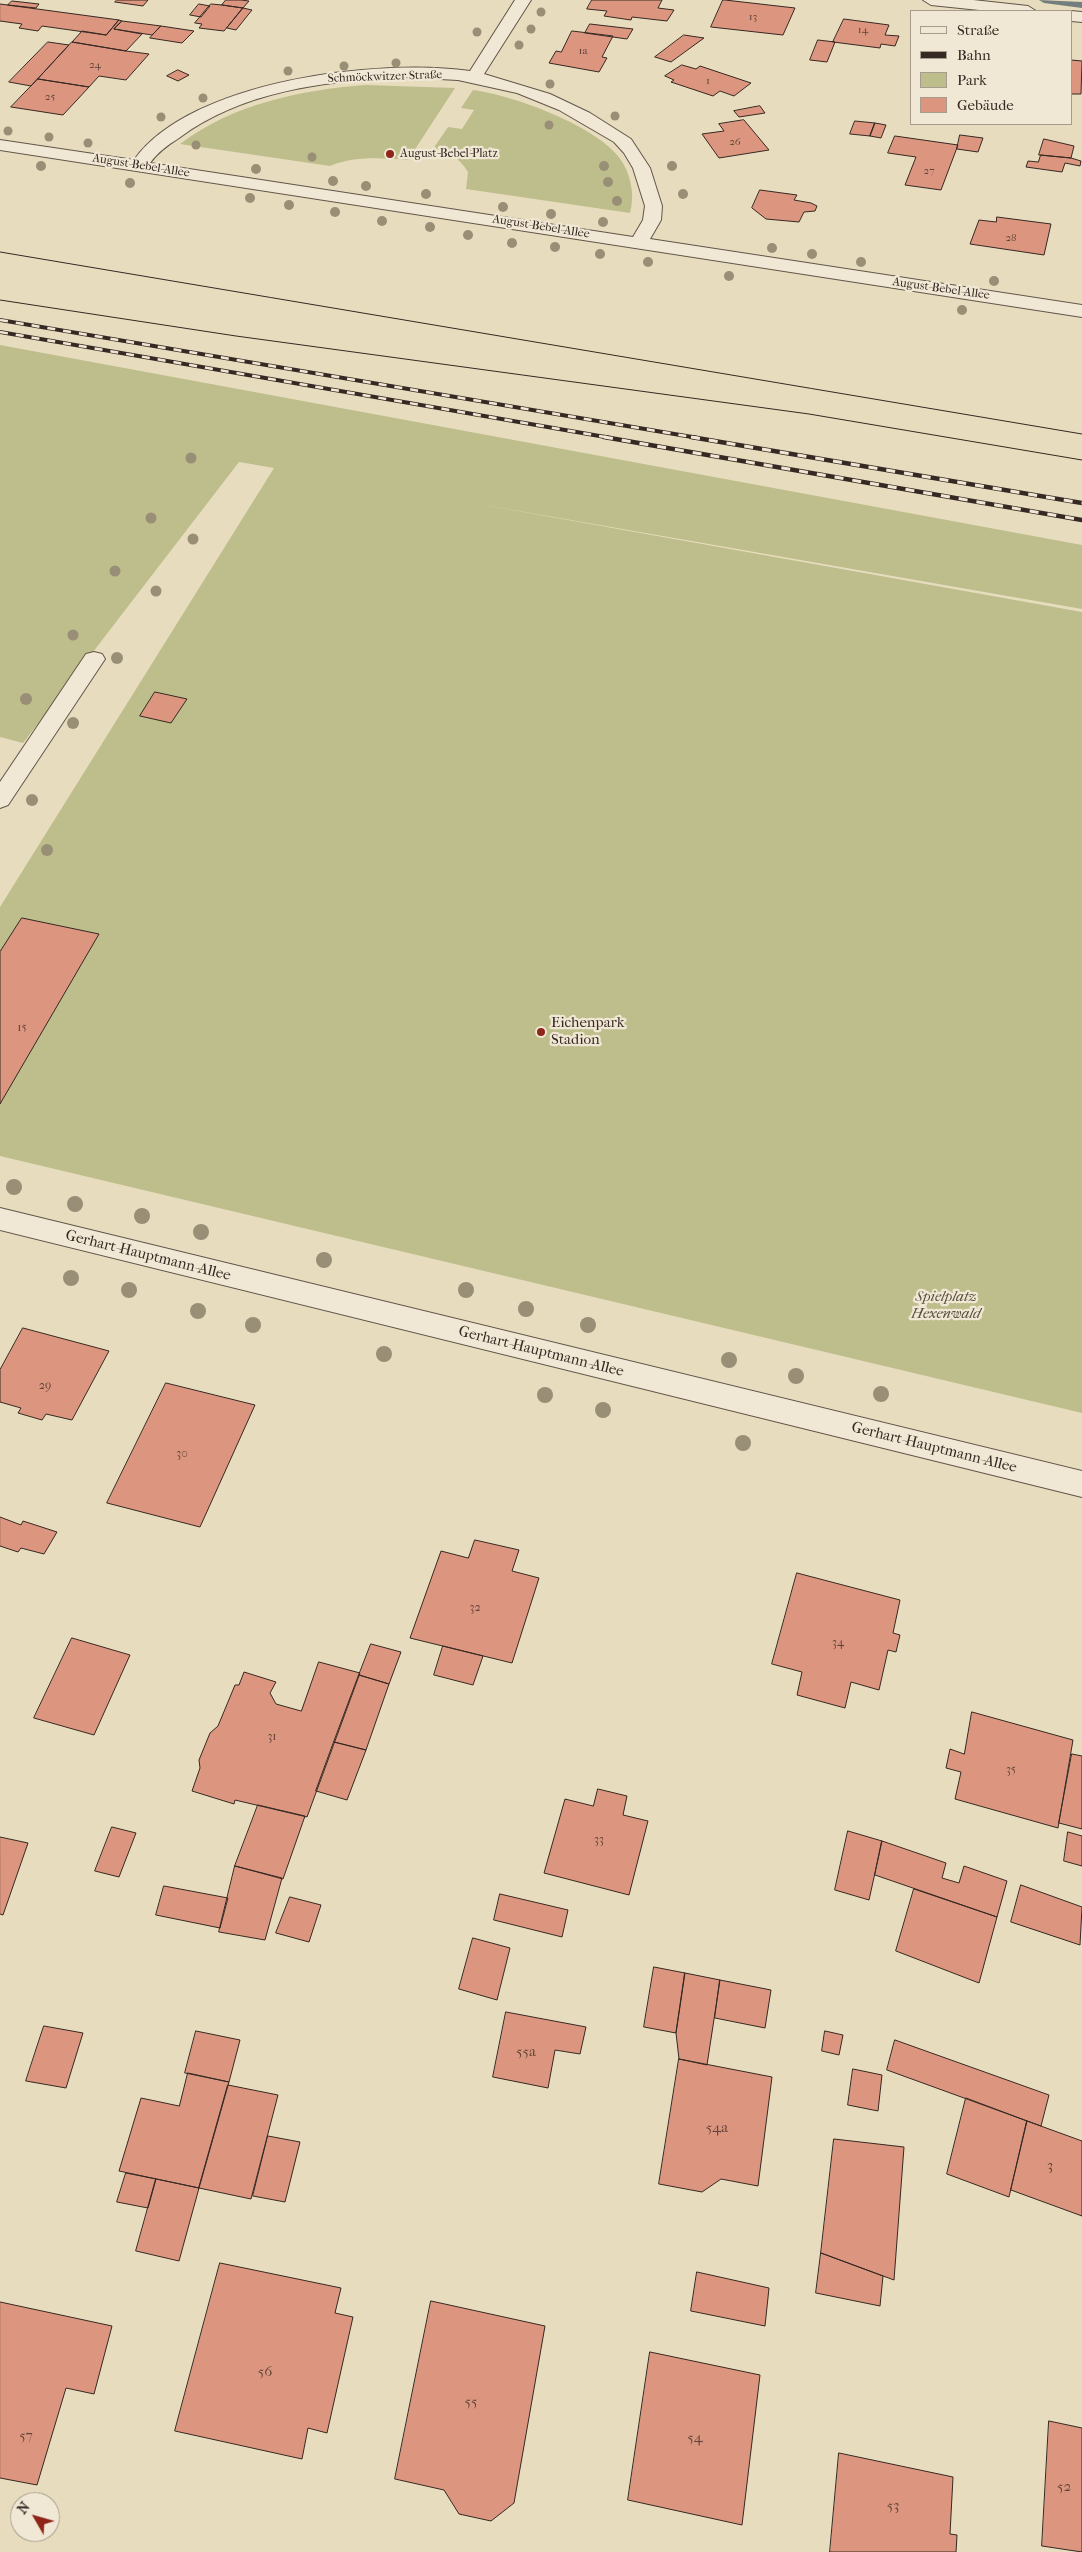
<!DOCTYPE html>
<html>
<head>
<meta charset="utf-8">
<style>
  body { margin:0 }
  #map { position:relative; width:1082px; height:2552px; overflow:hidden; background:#e8dcbe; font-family:"IM FELL French Canon",serif }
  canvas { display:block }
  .legend { position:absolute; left:910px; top:10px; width:162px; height:115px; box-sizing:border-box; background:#f0e8d5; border:1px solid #a69b8d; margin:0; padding:6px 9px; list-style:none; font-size:15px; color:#362822 }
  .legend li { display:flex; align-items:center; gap:10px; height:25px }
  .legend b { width:25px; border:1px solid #a69b8d }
  .north { position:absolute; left:10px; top:2492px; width:50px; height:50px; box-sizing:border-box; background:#f0e8d5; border:1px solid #a69b8d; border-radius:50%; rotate:308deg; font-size:14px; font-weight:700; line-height:20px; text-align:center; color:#362822 }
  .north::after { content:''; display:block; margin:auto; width:18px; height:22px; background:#8f2418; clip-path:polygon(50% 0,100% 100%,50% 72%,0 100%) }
</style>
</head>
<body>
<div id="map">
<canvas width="1082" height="2552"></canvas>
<ul class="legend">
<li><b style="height:6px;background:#f0e8d5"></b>Straße</li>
<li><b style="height:6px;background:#362822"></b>Bahn</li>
<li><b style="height:14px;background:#bebe8c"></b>Park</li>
<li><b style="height:14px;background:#dc967f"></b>Gebäude</li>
</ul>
<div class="north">N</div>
</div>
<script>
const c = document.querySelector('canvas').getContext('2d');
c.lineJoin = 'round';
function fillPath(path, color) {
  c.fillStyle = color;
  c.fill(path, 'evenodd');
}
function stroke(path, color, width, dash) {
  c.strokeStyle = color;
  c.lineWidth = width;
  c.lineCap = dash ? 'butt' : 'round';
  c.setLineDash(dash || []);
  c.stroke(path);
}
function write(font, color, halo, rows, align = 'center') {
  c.font = font + ' "IM FELL French Canon",serif';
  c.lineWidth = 4.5;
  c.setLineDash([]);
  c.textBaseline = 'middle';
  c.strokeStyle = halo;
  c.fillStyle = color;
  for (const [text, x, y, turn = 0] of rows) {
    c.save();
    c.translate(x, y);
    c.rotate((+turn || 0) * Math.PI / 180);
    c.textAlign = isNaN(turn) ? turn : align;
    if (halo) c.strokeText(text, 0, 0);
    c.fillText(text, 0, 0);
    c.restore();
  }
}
const green = new Path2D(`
  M366 85 455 88 408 160C382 158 355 156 330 166L180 144C233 104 300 90 366 85Z
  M473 90C512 95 592 124 618 156 631 172 635 194 630 213L466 189 468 172C459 158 450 152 433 149L448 127 462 129 474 110 461 108Z
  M0 345 1082 545V609L473 503 1082 612V1413L0 1156V907L274 468 239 462 23 743 0 737Z`);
const stream = new Path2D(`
  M1039 0 1082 2V8L1044 3Z`);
const building = new Path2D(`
  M117 0H148L143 6 115 2Z
  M226 0H241L249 1 243 8 222 5Z
  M592 0H662L658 8 674 10 667 21 632 17 631 20 604 16 607 11 587 9Z
  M723 0H725L795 8 783 35 711 27Z
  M12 1 39 4 36 8 8 5Z
  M0 4 119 20 106 35 42 26 38 31 19 28 22 24 0 21Z
  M199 4 210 6 201 17 190 15Z
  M211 4 222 5 243 8 224 31 199 28 202 24 195 23Z
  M243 8 252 10 236 30 227 28Z
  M844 19 889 25 885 35 899 36 895 46 881 44 880 48 833 42Z
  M119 20 122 21 114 29 142 34 126 51 72 42 82 31 106 35Z
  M122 21 161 26 152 35 114 29Z
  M590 24 633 29 627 39 585 33Z
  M161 26 194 31 182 43 150 38Z
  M572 31 613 36 602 57 607 58 599 72 549 63 556 51 561 52Z
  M684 35 704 38 671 62 655 57Z
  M818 40 835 42 827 62 810 60Z
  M48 42 69 45 31 86 9 82Z
  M72 42 126 51 149 54 126 80 99 76 89 87 38 79Z
  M1071 60 1082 61 1081 94H1071Z
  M682 65 696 69 700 66 751 83 734 96 720 91 713 96 671 82 674 80 665 76Z
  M178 70 189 75 178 81 167 76Z
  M38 79 89 87 63 115 11 107Z
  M760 106 765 113 739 117 734 111Z
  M744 120 769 150 719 158 702 134 724 131 719 124Z
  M855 121 875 123 870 136 850 134Z
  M875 123 886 125 881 138 870 136Z
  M960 135 983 138 978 152 957 149Z
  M895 136 958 145 941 190 905 185 916 157 888 153Z
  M1044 139 1074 146 1071 158 1039 155Z
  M1041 155 1071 158 1081 161 1080 166 1065 163 1062 172 1026 167 1028 161 1038 162Z
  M760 190 797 195 794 200 811 203 817 206 815 211 804 212 799 222 766 219 752 208Z
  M997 217 1051 224 1044 255 970 244 979 220 996 222Z
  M155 692 187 699 171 723 140 716Z
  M22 918 99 934 0 1104V952Z
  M23 1328 109 1351 72 1420 46 1414 42 1420 18 1413 21 1408 0 1402V1370Z
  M166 1383 255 1405 200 1527 107 1503Z
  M0 1517 21 1525 23 1521 57 1532 44 1554 21 1548 18 1552 0 1546Z
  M475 1540 519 1550 512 1571 539 1578 512 1663 410 1638 441 1551 468 1558Z
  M797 1573 900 1600 893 1633 900 1635 896 1652 888 1650 879 1690 851 1682 845 1708 797 1695 802 1672 772 1664Z
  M72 1638 130 1655 94 1735 34 1718Z
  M371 1644 401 1652 389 1684 359 1675Z
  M443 1646 483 1656 473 1685 434 1675Z
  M319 1662 360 1673 307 1817 235 1800 234 1804 192 1791 200 1768 199 1760 210 1733 218 1726 235 1685H239L244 1672 276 1682 270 1693 276 1704 301 1711Z
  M359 1675 389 1684 366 1750 334 1742Z
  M972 1712 1073 1740 1058 1828 955 1799 961 1772 946 1768 950 1749 964 1754Z
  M334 1742 366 1750 347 1800 316 1791Z
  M1072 1754 1082 1756V1829L1059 1823Z
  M598 1789 627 1796 623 1815 648 1821 629 1895 544 1873 565 1799 593 1806Z
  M258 1805 305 1816 283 1879 235 1866Z
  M112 1827 136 1833 119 1877 95 1871Z
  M848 1831 882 1841 869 1900 835 1890Z
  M1068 1832 1082 1836V1866L1064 1861Z
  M0 1837 28 1843 3 1915 0 1914Z
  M882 1841 946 1863 942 1878 959 1883 964 1866 1007 1881 997 1917 875 1875Z
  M235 1866 282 1878 265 1940 219 1932Z
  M1021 1885 1082 1907 1080 1945 1011 1922Z
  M164 1886 228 1898 220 1928 156 1915Z
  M914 1889 997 1917 979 1983 896 1951Z
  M500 1894 568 1910 562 1937 494 1920Z
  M290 1897 321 1905 309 1942 276 1933Z
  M473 1938 510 1948 497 2000 459 1989Z
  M654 1967 685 1973 676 2033 644 2027Z
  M685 1973 720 1980 707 2065 679 2059 676 2033Z
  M720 1980 771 1990 765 2028 715 2018Z
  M506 2012 586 2027 580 2054 555 2050 548 2088 493 2077Z
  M44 2026 83 2033 66 2088 26 2081Z
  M196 2031 240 2040 229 2082 185 2073Z
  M825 2031 843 2035 839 2055 822 2051Z
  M895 2040 1049 2095 1041 2126 887 2070Z
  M679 2059 772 2077 758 2186 721 2179 702 2192 659 2184Z
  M853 2069 882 2075 878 2111 848 2105Z
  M188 2073 229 2082 199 2188 119 2171 141 2098 179 2106Z
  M228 2085 278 2095 251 2199 199 2188Z
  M966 2098 1027 2121 1009 2197 947 2174Z
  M1027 2121 1082 2141V2216L1011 2190Z
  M268 2136 300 2142 285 2202 253 2196Z
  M834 2139 904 2147 894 2280 821 2253Z
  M126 2173 156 2179 148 2208 117 2202Z
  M156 2179 199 2188 179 2261 136 2251Z
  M821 2253 883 2276 880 2306 816 2293Z
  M220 2263 341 2288 335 2313 353 2317 327 2433 308 2428 302 2459 175 2431Z
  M697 2272 769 2288 765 2326 691 2311Z
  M431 2301 545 2326 514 2503 491 2521 459 2514 444 2490 395 2479Z
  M0 2302 112 2326 94 2394 66 2388 37 2485 0 2478Z
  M650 2352 760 2375 742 2525 628 2500Z
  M1049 2421 1082 2428V2552L1042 2546Z
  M839 2453 953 2477 950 2534 957 2535 956 2552H830Z`);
const minor = new Path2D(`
  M515 0H531L484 74 550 94 590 113 631 139 650 168 662 206 661 220 650 239 1082 305V317L0 150V140L134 160C191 80 379 58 470 71ZM402 77 458 80 517 93 559 110 614 142 624 153 633 168 645 206 643 220 633 237 150 163C158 152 168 145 179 138 242 91 325 81 402 77Z
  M923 0H973L1028 6 1036 11H989L931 5Z
  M1071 11 1082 12V22L1071 21Z
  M94 652 102 654 105 659 8 805 0 808V782L86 654Z
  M0 1208 1082 1471V1497L0 1230Z`);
const tram = new Path2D(`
  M0 252 1082 434
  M0 300 236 336 809 414 1082 460`);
const railFar1 = new Path2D(`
  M0 320 698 438
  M0 332 611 438`);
const rail = new Path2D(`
  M604 437 1082 520
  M691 437 1082 503`);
const trees = [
  [541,12,4.5],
  [531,29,4.5],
  [477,32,4.5],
  [519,45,4.5],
  [396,63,4.5],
  [344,66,4.5],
  [288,71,4.5],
  [550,84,4.5],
  [203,98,4.5],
  [615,116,4.5],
  [161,117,4.5],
  [549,125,4.5],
  [8,131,4.5],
  [49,137,4.5],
  [88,143,4.5],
  [196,145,4.5],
  [312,157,4.5],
  [41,166,5],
  [604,166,5],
  [672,166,5],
  [256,169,5],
  [333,181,5],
  [608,182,5],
  [130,183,5],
  [366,186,5],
  [426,194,5],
  [683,194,5],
  [250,198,5],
  [617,201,5],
  [289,205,5],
  [503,207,5],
  [335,212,5],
  [551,214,5],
  [382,221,5],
  [603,222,5],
  [430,227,5],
  [468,235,5],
  [512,243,5],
  [555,247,5],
  [772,248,5],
  [600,254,5],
  [812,254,5],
  [648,262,5],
  [861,262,5],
  [729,276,5],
  [994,281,5],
  [962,310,5],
  [191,458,5.5],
  [151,518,5.5],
  [193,539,5.5],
  [115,571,5.5],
  [156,591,5.5],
  [73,635,5.5],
  [117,658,6],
  [26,699,6],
  [73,723,6],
  [32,800,6],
  [47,850,6],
  [14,1187,8],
  [75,1204,8],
  [142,1216,8],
  [201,1232,8],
  [324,1260,8],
  [71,1278,8],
  [129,1290,8],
  [466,1290,8],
  [526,1309,8],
  [198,1311,8],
  [253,1325,8],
  [588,1325,8],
  [384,1354,8],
  [729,1360,8],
  [796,1376,8],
  [881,1394,8],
  [545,1395,8],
  [603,1410,8],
  [743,1443,8]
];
const markers = [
  [390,154,5,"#8f2418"],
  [541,1032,5,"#8f2418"]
];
const farNumbernames = [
  ["13",753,17],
  ["14",863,30],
  ["1a",583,51],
  ["24",95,65],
  ["1",708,81],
  ["25",50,97],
  ["26",735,142],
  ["27",929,171],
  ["28",1011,238]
];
const farStreetnames = [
  ["Schmöckwitzer Straße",385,77,-2],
  ["August-Bebel-Allee",141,166,9],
  ["August-Bebel-Allee",541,227,9],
  ["August-Bebel-Allee",941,289,8]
];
const farPoinames = [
  ["August-Bebel-Platz",400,154]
];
const numberNames = [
  ["15",22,1028],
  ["29",45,1386],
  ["30",182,1454],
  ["32",475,1608],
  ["34",838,1643],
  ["31",272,1737],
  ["35",1011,1770],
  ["33",599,1840]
];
const poiNames = [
  ["Eichenpark",551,1023],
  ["Stadion",551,1040]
];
const streetNames = [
  ["Gerhart-Hauptmann-Allee",148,1256,14],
  ["Gerhart-Hauptmann-Allee",541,1352,14],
  ["Gerhart-Hauptmann-Allee",934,1448,14]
];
const parkNames = [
  ["Spielplatz",946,1297],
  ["Hexenwald",946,1314]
];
const nearNumbernames = [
  ["55a",526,2052],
  ["54a",717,2128],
  ["3",1050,2166],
  ["56",265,2372],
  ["55",471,2402],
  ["57",26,2436],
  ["54",695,2438],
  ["52",1064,2487],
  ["53",893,2506]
];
fillPath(green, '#bebe8c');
fillPath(stream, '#737f7e');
fillPath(building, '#dc967f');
stroke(building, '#362822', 1);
stroke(minor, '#625549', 2);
fillPath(minor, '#f0e8d5');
stroke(tram, '#362822', 1);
stroke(railFar1, '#362822', 4);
stroke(rail, '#362822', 4.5);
stroke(railFar1, '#f0e8d5', 2.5, [8]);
stroke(rail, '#f0e8d5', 3, [9]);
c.fillStyle = '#998e76';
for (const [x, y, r] of trees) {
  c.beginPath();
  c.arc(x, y, r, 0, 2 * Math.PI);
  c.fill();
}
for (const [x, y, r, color] of markers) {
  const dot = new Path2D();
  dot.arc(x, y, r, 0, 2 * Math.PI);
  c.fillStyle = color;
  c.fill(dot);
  stroke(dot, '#f0e8d5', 2);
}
write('11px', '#604439', null, farNumbernames);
write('12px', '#362822', '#f0e8d5', farStreetnames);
write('12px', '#362822', '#f0e8d5', farPoinames, 'left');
write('12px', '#604439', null, numberNames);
write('15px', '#362822', '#f0e8d5', poiNames, 'left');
write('15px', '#362822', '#f0e8d5', streetNames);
write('italic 15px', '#584e3c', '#f0e8d5', parkNames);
write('15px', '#604439', null, nearNumbernames);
</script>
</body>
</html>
